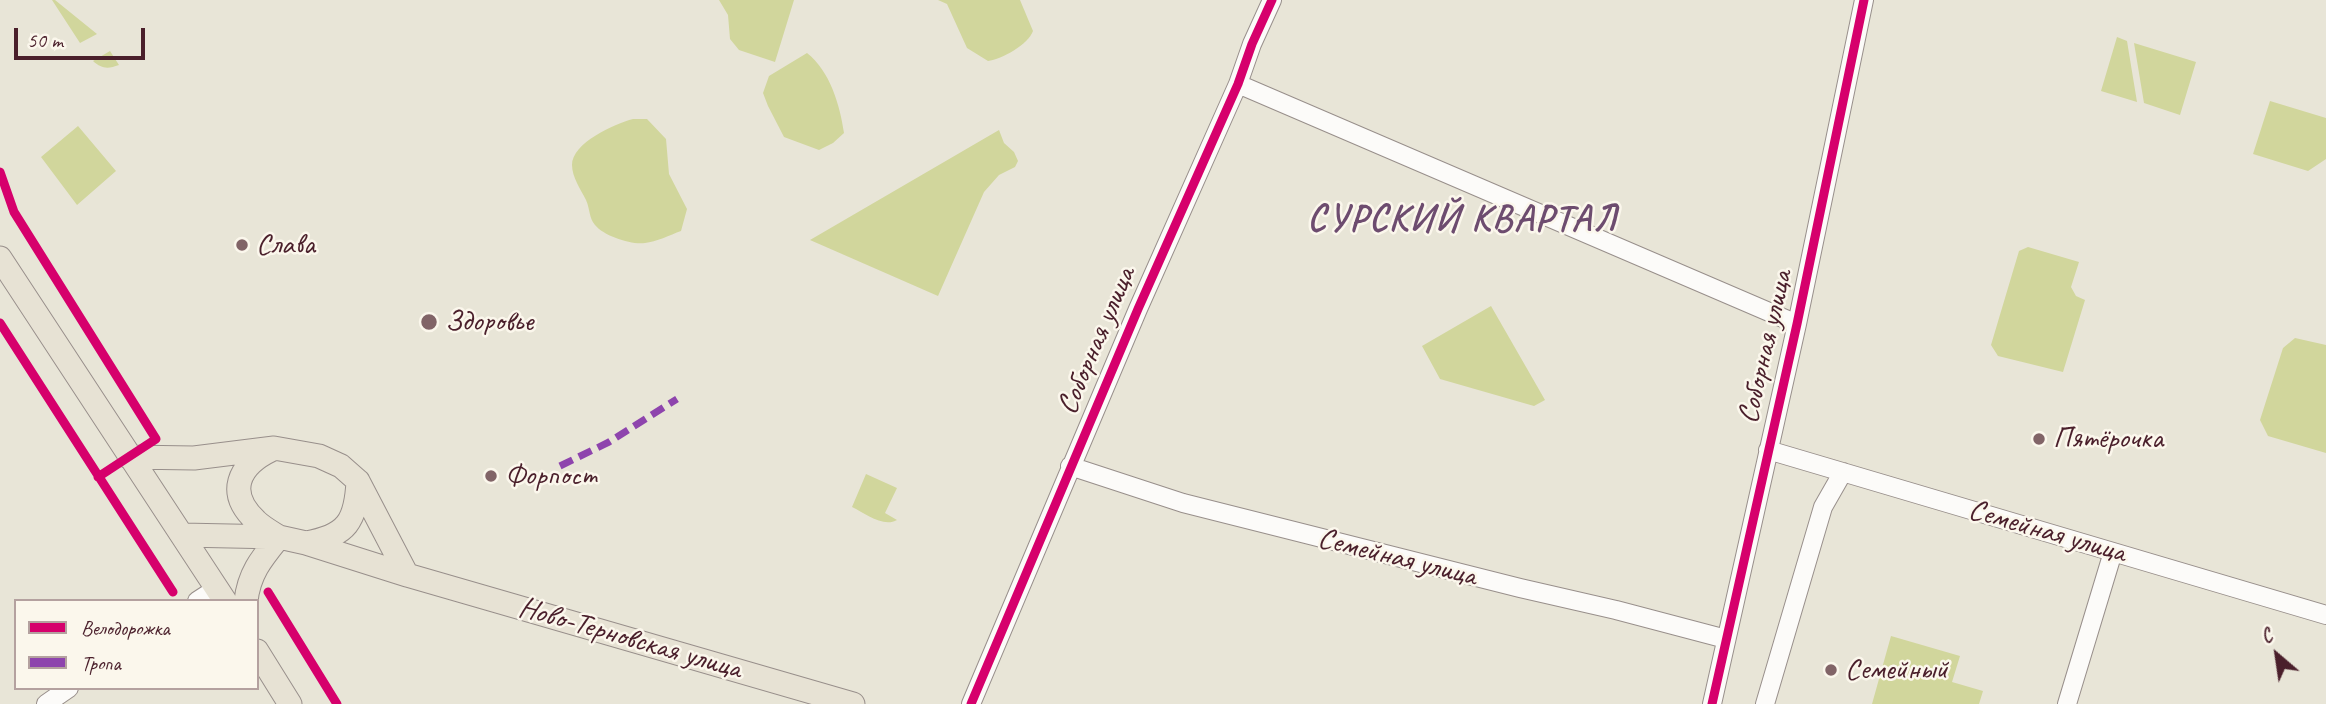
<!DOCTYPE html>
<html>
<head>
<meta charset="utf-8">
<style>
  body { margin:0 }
  #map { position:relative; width:2326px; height:704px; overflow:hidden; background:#e8e5d7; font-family:Caveat,sans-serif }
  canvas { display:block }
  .legend { position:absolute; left:14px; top:599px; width:245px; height:91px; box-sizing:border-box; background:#fbf7ec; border:2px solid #b4a19f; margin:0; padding:9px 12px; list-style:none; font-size:21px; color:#4a1f2b }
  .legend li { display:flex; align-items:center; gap:14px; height:35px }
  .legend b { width:35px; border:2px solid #b4a19f }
  .north { position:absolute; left:2242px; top:620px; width:70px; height:70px; -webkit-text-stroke:5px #fbf7ec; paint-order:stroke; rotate:331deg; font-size:19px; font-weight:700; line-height:28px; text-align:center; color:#4a1f2b }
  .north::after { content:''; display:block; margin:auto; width:24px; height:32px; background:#4a1f2b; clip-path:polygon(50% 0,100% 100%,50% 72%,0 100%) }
  .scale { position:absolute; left:14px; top:28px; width:131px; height:32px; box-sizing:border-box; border:4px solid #4a1f2b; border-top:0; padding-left:9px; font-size:21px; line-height:24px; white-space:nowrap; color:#4a1f2b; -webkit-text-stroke:5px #fbf7ec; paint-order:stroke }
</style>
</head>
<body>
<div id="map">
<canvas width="2326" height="704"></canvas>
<ul class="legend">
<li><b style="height:9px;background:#d6006c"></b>Велодорожка</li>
<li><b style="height:9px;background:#8e44ad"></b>Тропа</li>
</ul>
<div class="north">С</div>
<div class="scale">50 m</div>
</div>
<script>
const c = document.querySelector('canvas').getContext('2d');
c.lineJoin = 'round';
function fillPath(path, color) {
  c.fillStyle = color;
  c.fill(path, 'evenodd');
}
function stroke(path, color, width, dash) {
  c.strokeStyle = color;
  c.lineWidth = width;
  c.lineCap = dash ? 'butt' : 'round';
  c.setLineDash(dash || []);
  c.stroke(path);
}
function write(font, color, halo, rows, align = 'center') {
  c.font = font + ' Caveat,sans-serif';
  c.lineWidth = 5;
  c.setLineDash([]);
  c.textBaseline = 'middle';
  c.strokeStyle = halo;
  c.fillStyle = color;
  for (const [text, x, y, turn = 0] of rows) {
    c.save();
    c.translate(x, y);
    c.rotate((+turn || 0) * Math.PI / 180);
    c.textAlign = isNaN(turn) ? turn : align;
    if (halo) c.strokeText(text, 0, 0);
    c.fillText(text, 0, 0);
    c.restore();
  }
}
const green = new Path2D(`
  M52 0H55L97 34 80 43Z
  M719 0H794L775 62 739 50 730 39 728 15Z
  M938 0H1020L1033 31C1028 45 1002 59 988 61L967 48 947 4Z
  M2117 37 2127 41 2137 102 2101 91Z
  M2134 43 2196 62 2180 115 2144 103Z
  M110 51 119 65C108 69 102 69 93 61Z
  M807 53C830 71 840 105 844 133L833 143 819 150 784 137 768 106 763 93 769 76Z
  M2270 101 2326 118V159L2308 171 2253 154Z
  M633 119H647L666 139 669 174 687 209 681 231C670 235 656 242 645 243 631 245 604 236 595 225 589 218 590 209 586 200 581 190 572 177 572 165 572 143 614 124 633 119Z
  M78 126 116 171 77 205 41 157Z
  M999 130 1004 143 1014 152 1018 161 1015 167 999 175 984 192 938 296 810 240Z
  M2028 247 2079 262 2071 287 2076 296 2085 300 2063 372 1998 356 1991 345 2019 251Z
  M1491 306 1545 400 1534 406 1440 379 1422 346Z
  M2295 338 2326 345V453L2268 436 2260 420 2283 348Z
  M866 474 897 488 885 513 897 520C883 528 865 513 852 507Z
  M1891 636 1960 656 1952 682 1983 691 1979 704H1872Z`);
const minor = new Path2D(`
  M1238 84 1797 324
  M1768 450 2326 615
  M1070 466 1183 503 1520 588 1616 610 1726 639
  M197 601 217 588
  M46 704 69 688
  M971 704 1138 309 1238 84 1252 44 1272 0
  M1712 704 1797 324 1864 0
  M1765 704 1823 507 1843 472
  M2067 704 2113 552`);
const major = new Path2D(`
  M0 258 225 601
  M271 450C238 466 226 493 256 521 262 527 271 532 279 537
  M129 457 194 458 274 448 319 456 341 466 358 481 407 575
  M182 535 279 537 306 543 407 575 853 704
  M306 543C347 536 356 521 358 481
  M246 601C249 573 262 558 279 537
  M257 651 290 704`);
const quiet = new Path2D(`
  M560 466 609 442 677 399`);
const cycleway = new Path2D(`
  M0 172 14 212 156 439 98 477
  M0 323 173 592
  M268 592 337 704
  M971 704 1138 309 1238 84 1252 44 1272 0
  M1712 704 1797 324 1864 0`);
const markers = [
  [242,245,7,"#816467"],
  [429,322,9,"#816467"],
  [2039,439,7,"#816467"],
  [491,476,7,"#816467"],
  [1831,670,7,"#816467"]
];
const poiNames = [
  ["Слава",256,245],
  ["Здоровье",445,322],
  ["Пятёрочка",2053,439],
  ["Форпост",505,476],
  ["Семейный",1845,670]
];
const streetNames = [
  ["Соборная улица",1097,341,-67],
  ["Соборная улица",1766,347,-77],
  ["Семейная улица",2047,532,16],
  ["Семейная улица",1397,558,14],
  ["Ново-Терновская улица",630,639,16]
];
const districtNames = [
  ["СУРСКИЙ КВАРТАЛ",1463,220]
];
fillPath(green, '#d1d69c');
stroke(minor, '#988f8b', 20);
stroke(major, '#988f8b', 25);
stroke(minor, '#fcfbf9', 18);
stroke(major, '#e7e2d4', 23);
stroke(quiet, '#8e44ad', 7, [14, 7]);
stroke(cycleway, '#d6006c', 9);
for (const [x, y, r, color] of markers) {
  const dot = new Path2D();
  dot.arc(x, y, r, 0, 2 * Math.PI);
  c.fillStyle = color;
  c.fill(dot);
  stroke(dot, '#fbf7ec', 2.5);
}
write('30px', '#4a1f2b', '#fbf7ec', poiNames, 'left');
write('30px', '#4a1f2b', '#fbf7ec', streetNames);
c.letterSpacing = '2px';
write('bold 37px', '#6d4c6f', '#fbf7ec', districtNames);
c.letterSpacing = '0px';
</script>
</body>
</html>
